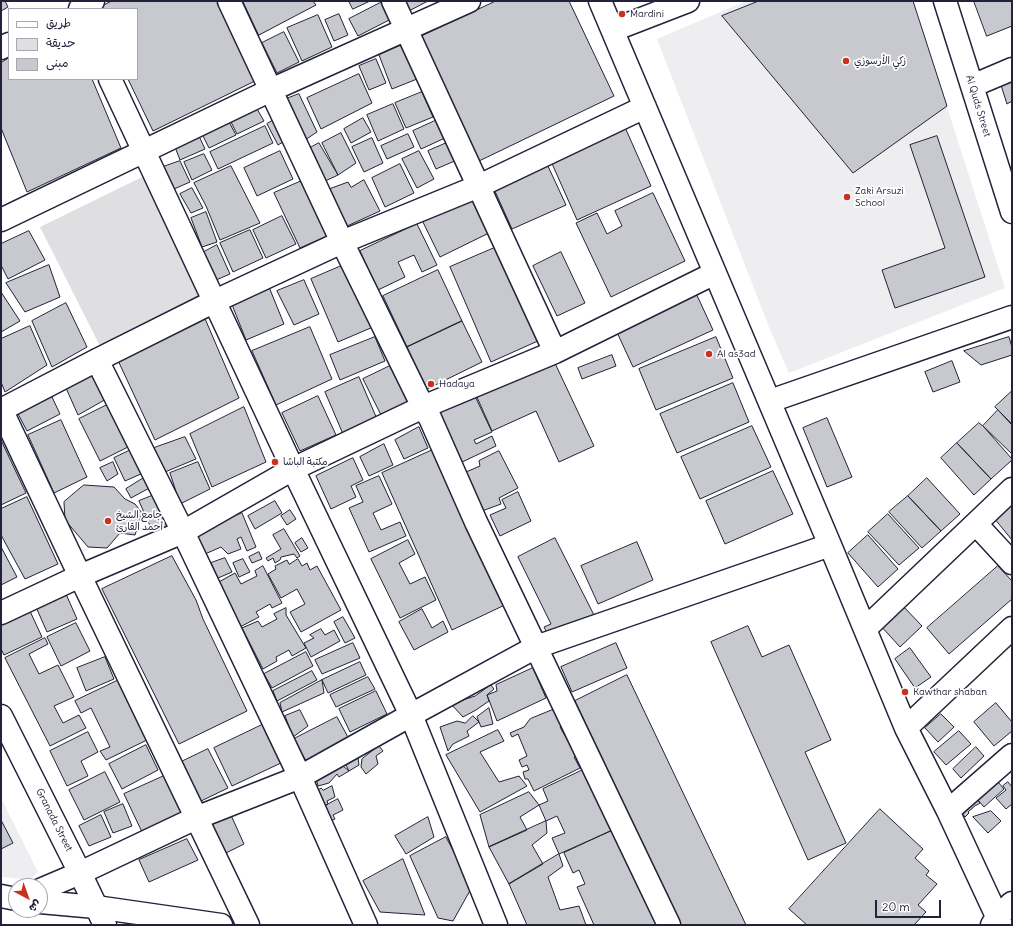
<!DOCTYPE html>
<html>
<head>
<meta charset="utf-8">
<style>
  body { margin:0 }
  #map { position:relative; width:1013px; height:926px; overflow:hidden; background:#fff; font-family:Delius,"Playpen Sans Arabic",sans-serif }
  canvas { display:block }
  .frame { position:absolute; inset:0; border:2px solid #22223b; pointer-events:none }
  .legend { position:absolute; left:8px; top:8px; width:130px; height:72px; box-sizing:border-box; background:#fff; border:1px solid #a7a7b1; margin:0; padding:5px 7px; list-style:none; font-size:12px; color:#22223b }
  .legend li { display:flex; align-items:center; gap:8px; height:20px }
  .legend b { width:20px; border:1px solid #a7a7b1 }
  .north { position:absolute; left:8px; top:878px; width:40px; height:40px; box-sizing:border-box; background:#fff; border:1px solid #a7a7b1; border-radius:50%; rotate:139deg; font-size:11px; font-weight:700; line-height:16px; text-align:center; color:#22223b }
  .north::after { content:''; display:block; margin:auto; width:14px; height:18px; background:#c8321e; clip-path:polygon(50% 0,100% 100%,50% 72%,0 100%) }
  .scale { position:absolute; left:875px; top:900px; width:66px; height:18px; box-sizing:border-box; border:2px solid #22223b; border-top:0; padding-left:5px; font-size:12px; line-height:14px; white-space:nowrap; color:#22223b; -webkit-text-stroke:3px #fff; paint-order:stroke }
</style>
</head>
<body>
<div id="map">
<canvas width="1013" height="926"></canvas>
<div class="frame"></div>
<ul class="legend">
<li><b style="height:5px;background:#fff"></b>طريق</li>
<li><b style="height:11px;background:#dfdfe2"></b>حديقة</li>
<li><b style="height:11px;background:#c8c8cf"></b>مبنى</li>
</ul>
<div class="north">ش</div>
<div class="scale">20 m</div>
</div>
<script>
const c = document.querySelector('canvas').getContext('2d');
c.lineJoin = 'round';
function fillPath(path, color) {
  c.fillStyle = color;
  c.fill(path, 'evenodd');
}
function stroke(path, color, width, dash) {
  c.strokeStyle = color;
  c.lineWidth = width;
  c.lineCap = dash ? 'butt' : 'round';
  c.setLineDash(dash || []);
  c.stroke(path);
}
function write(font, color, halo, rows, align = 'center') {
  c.font = font + ' Delius,"Playpen Sans Arabic",sans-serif';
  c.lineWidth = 3.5;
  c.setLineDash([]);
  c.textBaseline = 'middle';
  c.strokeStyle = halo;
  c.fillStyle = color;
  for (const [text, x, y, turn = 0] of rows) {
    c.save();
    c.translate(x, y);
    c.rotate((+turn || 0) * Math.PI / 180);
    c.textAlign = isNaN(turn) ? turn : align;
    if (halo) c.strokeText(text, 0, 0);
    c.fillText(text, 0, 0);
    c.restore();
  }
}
const built = new Path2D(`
  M746 1H913L1005 288 789 373 769 327 657 39Z
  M1 798 38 872 30 880 1 877Z`);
const green = new Path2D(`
  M144 176 205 300 102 350 40 227Z`);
const building = new Path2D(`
  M1 1H5L8 7 1 11Z
  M112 1H219L257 80 153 131 128 79H137V9H96Z
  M243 1H313L316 5 259 35Z
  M349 1H370L353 9Z
  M401 1H428L407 12Z
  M496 1H569L614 96 479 161 420 37Z
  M759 1H913L947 106 853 173 722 16Z
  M974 1H1012V26L987 36Z
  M382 2 391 19 358 36 349 19Z
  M339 14 348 35 334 41 325 20Z
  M318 15 332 47 302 61 287 28Z
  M284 32 299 62 277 73 262 43Z
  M402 45 417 79 392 89 379 55Z
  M9 58V79H92L121 148 27 192 1 128V63Z
  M376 59 386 83 369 90 359 66Z
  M1012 72V101L1007 104 999 79Z
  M359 74 372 103 321 129 307 98Z
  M422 92 433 117 406 128 395 103Z
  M299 94 317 132 305 140 286 99Z
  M393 104 404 129 378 141 367 115Z
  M257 109 264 121 237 134 231 122Z
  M277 118 288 139 278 145 267 124Z
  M363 118 371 132 351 143 344 129Z
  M437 120 445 138 421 149 413 131Z
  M229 122 236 135 209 148 203 136Z
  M624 125 651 186 577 220 550 159Z
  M265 126 273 143 218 169 210 152Z
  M341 133 356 163 338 175 322 143Z
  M408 134 414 147 387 159 381 146Z
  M199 136 205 149 180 160 175 147Z
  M937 136 985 277 895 308 882 270 945 248 910 145Z
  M372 138 383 163 364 172 352 147Z
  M449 142 457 160 436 169 428 151Z
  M319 143 338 175 323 182 310 148Z
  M280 151 293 179 257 196 244 168Z
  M419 151 434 179 417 188 402 159Z
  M204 154 212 170 192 180 184 162Z
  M180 161 190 182 174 189 163 167Z
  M400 164 414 193 385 207 372 178Z
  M547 164 566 205 512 229 494 189Z
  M231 166 260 223 220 240 206 206 194 183Z
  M304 180 327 236 300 248 274 193Z
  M364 180 380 211 345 227 329 189 348 182 351 187Z
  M192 188 203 208 191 213 180 194Z
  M474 193 493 231 440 257 421 218Z
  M653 193 685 261 611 297 576 223 597 213 607 234 622 226 615 211Z
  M206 212 217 242 202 247 191 218Z
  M282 216 296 244 266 258 253 230Z
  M417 224 437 265 422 272 414 255 398 262 405 277 378 290 360 251Z
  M250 230 263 258 233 272 220 243Z
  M29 231 45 260 8 279 1 265V244Z
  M217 245 230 274 216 280 204 252Z
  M499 246 540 340 491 362 450 267Z
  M561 252 585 303 557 316 533 266Z
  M346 264 373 327 338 342 311 279Z
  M49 265 60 297 25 312 6 283Z
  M438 270 462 321 407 347 383 296Z
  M304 280 319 314 294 325 277 291Z
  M269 287 284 324 246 340 231 302Z
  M695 291 713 330 633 367 615 328Z
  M1 292 20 321 1 332Z
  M66 303 87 347 52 367 32 321Z
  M203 314 239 398 155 440 115 354Z
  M462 321 482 362 427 389 407 347Z
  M30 326 47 365 5 392 1 382V339Z
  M310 327 332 379 276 405 252 351Z
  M375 337 385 361 340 380 330 355Z
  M716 337 733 378 656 410 639 369Z
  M1009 337 1012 347V355L981 365 964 351Z
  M612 355 616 366 582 379 578 368Z
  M553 359 594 446 559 462 536 411 492 431 476 395Z
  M952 361 960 382 933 392 925 372Z
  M392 365 411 404 382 417 363 379Z
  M96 372 108 398 78 415 66 388Z
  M359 377 377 419 343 434 325 392Z
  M733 383 749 422 677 453 660 414Z
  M1012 391V424L995 407Z
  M474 394 492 432 474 440 476 444 492 436 496 446 460 463 436 411Z
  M318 396 336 435 300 451 282 413Z
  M52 397 60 414 27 431 17 412Z
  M111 403 132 445 100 461 79 419Z
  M244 407 266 462 212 487 190 434Z
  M998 410 1012 425V454L983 426Z
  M827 418 852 477 827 487 803 428Z
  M61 420 87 477 54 493 28 435Z
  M979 423 983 426 1012 459V460L991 479 957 443Z
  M752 426 771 467 700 499 681 457Z
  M419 427 428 448 404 459 395 440Z
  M185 437 196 459 165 472 154 448Z
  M1 440 26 493 1 505Z
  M957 443 991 479 974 495 941 458Z
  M384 444 393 465 369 476 360 457Z
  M437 448 509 603 452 630 382 473Z
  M133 449 143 473 125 481 114 458Z
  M499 451 518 488 499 498 501 504 482 511 466 472 480 466 479 461Z
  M353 458 363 480 351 486 356 497 331 509 316 476Z
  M113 462 118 474 107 481 100 468Z
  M198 462 210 489 180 504 170 473Z
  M773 471 793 514 725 544 706 501Z
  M147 476 153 486 131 498 126 489Z
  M379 476 392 504 373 513 381 530 400 522 406 536 369 552 349 508 363 502 356 486Z
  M927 478 960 514 941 531 908 496Z
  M84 485 114 487 125 499 135 504 142 513 135 535 120 533 107 548 88 547 65 520 64 502Z
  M518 492 531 521 500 536 490 515 506 508 502 500Z
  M159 493 174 530 154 535 139 501Z
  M908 496 941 531 922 548 889 512Z
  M27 497 58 564 25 579 1 535V509Z
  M275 501 282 513 255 529 248 516Z
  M1012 502V540L994 518Z
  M290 510 296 519 287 525 281 516Z
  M242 513 256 547 247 551 241 537 237 539 241 549 228 554 221 547 205 554 196 534Z
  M888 514 919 548 899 565 868 532Z
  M284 529 300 556 297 558 294 554 281 557 280 560 275 563 273 558 268 561 266 558 281 549 273 535Z
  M868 535 898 569 878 587 848 553Z
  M302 538 308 548 301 552 295 543Z
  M555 538 595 617 550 639 544 627 551 624 518 557Z
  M408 540 415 554 399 563 410 584 425 577 436 600 400 618 371 559Z
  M637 542 653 580 598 604 581 566Z
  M1 547 17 577 1 585Z
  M259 552 262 559 252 563 249 557Z
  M172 556 196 600 203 619 247 711 179 744 102 589Z
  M225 558 232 572 218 578 211 563Z
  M243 559 250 572 239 577 233 563Z
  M298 559 302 566 307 563 310 570 317 566 341 610 301 632 290 612 305 604 297 589 281 598 268 574 276 569 275 566 287 560 289 564Z
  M263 566 282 603 272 608 270 604 256 612 259 617 240 627 217 583 235 573 241 584 257 576 255 571Z
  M998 566 1012 581V599L949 654 927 628Z
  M66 594 77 619 47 632 36 607Z
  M901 604 922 626 900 647 879 624Z
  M286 608V615L306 648 292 656 289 650 276 657 277 661 263 669 242 628 258 621 262 627 277 619 274 614Z
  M29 609 42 637 4 655 1 649V622Z
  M422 609 432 628 443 621 448 632 414 650 399 622Z
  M343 617 355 638 345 643 334 622Z
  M76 623 90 651 61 666 47 637Z
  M748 626 762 657 789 645 831 740 805 752 846 843 808 860 711 642Z
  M321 629 325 635 334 630 340 641 311 657 304 643 314 638 310 635Z
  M45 638 48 644 29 654 39 674 58 665 74 697 54 706 63 723 79 715 86 728 50 746 5 658Z
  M353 643 360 658 322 674 315 660Z
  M616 643 627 668 572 692 561 667Z
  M910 648 931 677 915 688 895 659Z
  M306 652 313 666 272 688 264 674Z
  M105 657 114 679 86 691 77 668Z
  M360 662 366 675 328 693 322 680Z
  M533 668 546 698 497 721 487 695 497 691 496 685Z
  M312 671 317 680 277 701 273 691Z
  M627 675 746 925H681L575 701Z
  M368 677 375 689 336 707 330 695Z
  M121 679 149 739 106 760 100 751 110 747 91 708 81 713 75 701Z
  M322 680 324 693 282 712 280 703Z
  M491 685 494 689 487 695 489 701 476 710 463 717 451 704 475 696Z
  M376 691 387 714 350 732 339 709Z
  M996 703 1012 722V731L994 746 974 722Z
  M489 708 493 724 481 727 477 717Z
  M300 710 308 726 293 737 285 716Z
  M552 710 558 712 565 724 560 727 569 743 574 744 579 754 574 757 580 768 534 791 528 779H525L523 772 529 770 527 765 522 767 519 760 527 756 518 734 512 737 510 733 524 727 530 719Z
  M941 714 954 727 938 742 925 728Z
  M473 716 479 722 467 731 469 736 453 744 448 751 440 727 457 721 465 723Z
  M337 717 349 739 306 761 294 739Z
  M264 724 281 763 232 786 214 748Z
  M498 730 504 741 480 752 499 782 519 776 527 786 480 812 446 755Z
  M959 731 971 744 946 765 934 752Z
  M88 732 98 752 81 761 88 776 67 786 50 751Z
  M146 745 158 770 122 789 109 764Z
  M379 746 383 751 376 756 378 764 366 774 361 767 362 759Z
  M976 747 984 756 961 778 953 769Z
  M208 749 228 788 199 802 179 763Z
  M358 758 359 765 349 771 345 763Z
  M343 766 349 771 339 777 337 774 329 783 318 786 316 778Z
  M585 769 613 830 559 854 552 838 565 833 557 816 546 821 539 805 548 801 543 789Z
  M105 772 120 802 84 820 69 790Z
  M992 775 1004 789 984 807 972 793Z
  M164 776 182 813 142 832 124 794Z
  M1008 782 1012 787V804L1006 809 996 798 1006 790 1003 786Z
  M332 786 335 797 327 801 328 804 325 806 318 790 321 788 323 790Z
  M529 792 539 805 520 817 527 830 489 847 480 815Z
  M972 794 980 803 977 805H976L968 812 969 813 965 817 962 813Z
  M338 799 343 810 333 815 335 819 331 821 325 806Z
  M123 804 132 826 113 833 104 812Z
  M880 809 923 849 915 858 929 871 926 875 937 884 918 905 926 912 914 925H807L789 909Z
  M991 811 1001 821 988 833 973 817Z
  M230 813 244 844 222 855 209 823Z
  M101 815 111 837 89 846 79 826Z
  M428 817 434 837 406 854 395 836Z
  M1 820 13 843 1 849Z
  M546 821 547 833 532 845 543 864 509 884 489 847Z
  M613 830 658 925H594L577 887 585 884 579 870 573 873 564 853Z
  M446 837 472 887 453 921 438 918 410 856Z
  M187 839 198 860 149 882 139 860Z
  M559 854 563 866 548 877 560 910 579 906 586 925H527L509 884Z
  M403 859 425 915 380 912 363 881Z`);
const street = new Path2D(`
  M229 1 342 242 423 407 430 418 476 522 669 925
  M393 1 555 352
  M600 1 830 545 906 728 948 811 1001 925
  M945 1 1012 212
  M80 9 93 1
  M613 30 688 1
  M1 48 9 44
  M110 79 293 469 411 715 496 925
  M972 86 1012 69
  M1 220 271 90 469 1
  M97 360 183 532 300 777 366 925
  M770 401 1012 317
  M1 409 80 576 248 925
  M1 410 97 360 213 302 342 242 479 186 645 107
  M976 524 1012 563
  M1 613 80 576 183 532 293 469 423 407 555 352 715 273
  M865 629 1012 489
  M906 728 1012 628
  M948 811 1012 755
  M40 890 80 873 196 818 300 777 411 715 536 647 830 545
  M1 896 16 899
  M40 902 96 907 221 925
  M992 925 997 917 1012 903`);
const secondary = new Path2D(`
  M1 716 80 873 105 925`);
const markers = [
  [622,14,4,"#c8321e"],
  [846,61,4,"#c8321e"],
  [847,197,4,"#c8321e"],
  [709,354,4,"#c8321e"],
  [431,384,4,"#c8321e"],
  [275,462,4,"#c8321e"],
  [108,521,4,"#c8321e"],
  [905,692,4,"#c8321e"]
];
const poiNames = [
  ["Mardini",630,14],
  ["زكي الأرسوزي",854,61],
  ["Zaki Arsuzi",855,191],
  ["School",855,203],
  ["Al as3ad",717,354],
  ["Hadaya",439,384],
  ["مكتبة الباشا",283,462],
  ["جامع الشيخ",116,515],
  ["أحمد القارئ",116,527],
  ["Kawthar shaban",913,692]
];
const streetNames = [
  ["Al Quds Street",978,106,73],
  ["Granada Street",54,820,63]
];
fillPath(built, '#eeeef1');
fillPath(green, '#dfdfe2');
fillPath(building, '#c8c8cf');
stroke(building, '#22223b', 1);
stroke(street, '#22223b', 25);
stroke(secondary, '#22223b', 25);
stroke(street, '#fff', 22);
stroke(secondary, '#fff', 22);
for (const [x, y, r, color] of markers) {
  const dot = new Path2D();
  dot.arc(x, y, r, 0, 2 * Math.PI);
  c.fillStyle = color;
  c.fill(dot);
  stroke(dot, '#fff', 1.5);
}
write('10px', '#22223b', '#fff', poiNames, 'left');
write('10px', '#22223b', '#fff', streetNames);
</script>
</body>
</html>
